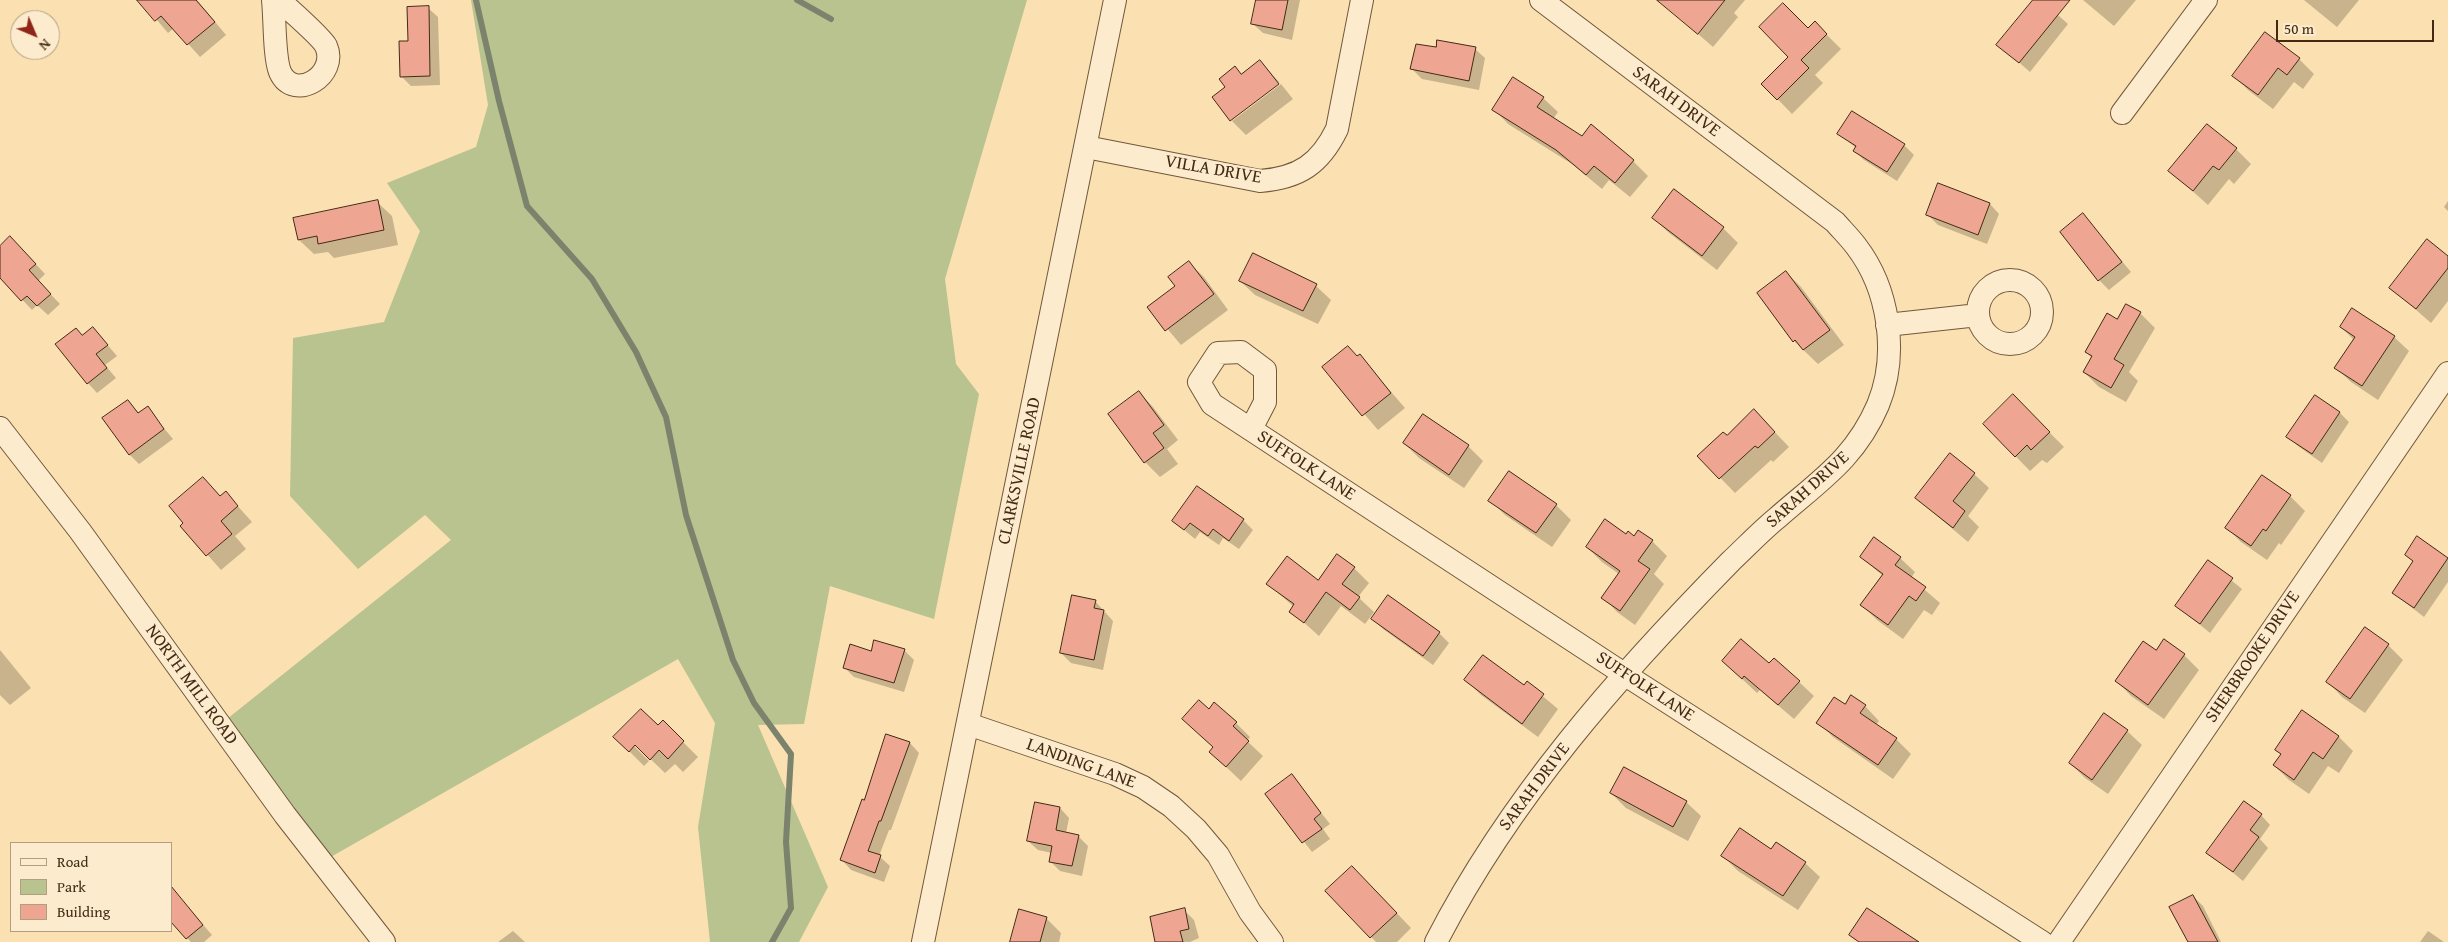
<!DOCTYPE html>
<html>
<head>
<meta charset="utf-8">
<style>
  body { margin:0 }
  #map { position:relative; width:2448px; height:942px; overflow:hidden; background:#fbe0b1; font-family:"Gentium Book Plus",serif }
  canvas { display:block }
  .legend { position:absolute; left:10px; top:842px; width:162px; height:90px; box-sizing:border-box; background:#fcebcc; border:1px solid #b29e83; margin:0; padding:6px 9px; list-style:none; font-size:15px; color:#432a15 }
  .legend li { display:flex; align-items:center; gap:10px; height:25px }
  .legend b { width:25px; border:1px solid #b29e83 }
  .north { position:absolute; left:10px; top:10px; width:50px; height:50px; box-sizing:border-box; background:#fcebcc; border:1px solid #b29e83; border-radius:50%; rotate:135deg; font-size:14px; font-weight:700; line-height:20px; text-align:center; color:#432a15 }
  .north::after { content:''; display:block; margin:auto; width:18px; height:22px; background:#8f2418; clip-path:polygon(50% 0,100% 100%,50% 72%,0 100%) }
  .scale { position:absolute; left:2276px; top:20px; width:158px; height:22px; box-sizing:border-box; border:2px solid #432a15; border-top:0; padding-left:6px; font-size:15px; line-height:18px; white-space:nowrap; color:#432a15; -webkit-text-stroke:4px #fcebcc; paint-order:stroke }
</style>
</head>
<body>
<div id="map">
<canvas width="2448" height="942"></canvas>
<ul class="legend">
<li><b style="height:6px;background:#fcebcc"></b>Road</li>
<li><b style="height:14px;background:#b8c390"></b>Park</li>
<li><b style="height:14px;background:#eea693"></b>Building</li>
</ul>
<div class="north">N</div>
<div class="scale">50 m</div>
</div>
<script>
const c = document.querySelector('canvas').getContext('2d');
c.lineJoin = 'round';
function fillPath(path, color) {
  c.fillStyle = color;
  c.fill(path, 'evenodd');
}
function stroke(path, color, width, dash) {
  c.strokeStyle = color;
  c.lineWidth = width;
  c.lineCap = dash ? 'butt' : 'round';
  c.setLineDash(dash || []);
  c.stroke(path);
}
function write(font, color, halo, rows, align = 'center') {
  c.font = font + ' "Gentium Book Plus",serif';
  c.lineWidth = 4.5;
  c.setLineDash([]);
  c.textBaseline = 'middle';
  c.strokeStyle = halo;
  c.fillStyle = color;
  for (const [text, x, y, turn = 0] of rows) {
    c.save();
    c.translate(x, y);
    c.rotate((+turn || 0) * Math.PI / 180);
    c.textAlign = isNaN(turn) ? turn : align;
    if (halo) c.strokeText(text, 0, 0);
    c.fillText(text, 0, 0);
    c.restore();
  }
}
const green = new Path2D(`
  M471 0H1027L945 279 956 364 979 394 934 619 830 586 804 724 758 725 828 887 799 942H710L698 827 715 723 678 659 329 858 227 719 451 540 425 515 358 569 290 496 293 338 384 322 420 231 387 183 476 147 488 105Z`);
const shadow = new Path2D(`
  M140 0H197L226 35 200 57 174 28 168 33Z
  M1258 0H1300L1292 40 1263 33 1253 24Z
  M1671 0H1745L1734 13 1738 17 1713 47 1666 6Z
  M2034 0H2041L2068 24 2030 72 1998 44Z
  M2083 0H2136L2114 26Z
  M2304 0H2359L2337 27Z
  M428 8 438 17 440 85 411 86 401 76 409 42Z
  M1815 23 1841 49 1815 75 1823 83 1792 114 1763 84 1790 57Z
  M1437 49H1475L1485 58 1479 90 1422 79 1412 69Z
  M2299 59 2314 74 2303 89 2294 82 2273 109 2248 90 2234 76Z
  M1260 61 1279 82 1232 120 1214 97Z
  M1281 84 1293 99 1246 135 1232 121Z
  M1543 98 1558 112 1553 119 1582 138 1633 161 1648 176 1630 197 1609 180 1602 189 1572 164 1508 124 1494 109Z
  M1839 134 1904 145 1914 155 1897 181 1864 160 1855 151 1856 148Z
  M2236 149 2251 164 2234 184 2229 179 2208 205 2170 171Z
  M1939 185 1990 204 1999 214 1987 244 1938 225 1928 215Z
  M1674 191 1723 228 1738 243 1717 270 1668 232 1654 218Z
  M2448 201V211L2444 207Z
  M377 202 392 216 398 245 334 258 328 252 314 254 299 240Z
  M2083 215 2131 272 2109 290 2099 280Z
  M0 247H20L45 274 38 281 60 304 48 315 37 305 32 310 1 277Z
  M2448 257V301L2431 323 2391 288Z
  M1189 263 1204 277 1228 310 1181 345 1149 307 1177 286Z
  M1786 272 1801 287 1844 345 1818 364 1794 341 1758 293Z
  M1240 281 1316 286 1331 300 1318 324 1255 295Z
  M2140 313 2155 328 2129 372 2138 381 2126 402 2099 387 2084 372 2092 358 2086 352 2118 321Z
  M2341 327 2394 337 2409 351 2378 400 2351 382 2336 368 2354 340Z
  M93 328 117 356 105 365 116 378 97 393 88 383 83 336Z
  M1359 355 1405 408 1378 430 1324 367Z
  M1139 392 1153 407 1178 440 1167 449 1178 464 1160 477 1145 462Z
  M2013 396 2064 447 2047 463 2042 460 2030 471 1984 424Z
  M128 401 139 413 147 408 173 439 139 464 129 454Z
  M2340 413 2349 422 2322 463 2298 446 2288 437Z
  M1423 416 1468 446 1483 461 1464 488 1419 458 1404 443Z
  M1769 426 1789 447 1773 462 1771 460 1735 493 1699 456 1727 437Z
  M1974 474 1989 488 1968 516 1979 527 1968 542 1916 498Z
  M203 479 221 497 226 493 252 522 235 536 246 549 221 570 182 526 185 523Z
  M2290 496 2305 511 2281 545 2279 543 2267 560 2241 542 2227 528Z
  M1490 500 1556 505 1571 520 1552 547 1505 515Z
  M1243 520 1253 530 1239 549 1223 538 1219 545 1200 532 1195 539 1173 521Z
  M1626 536 1652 541 1667 556 1654 574 1664 584 1635 625 1617 612 1603 597 1619 574 1602 562 1587 547Z
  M2418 537 2448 558V582L2424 617 2393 593 2414 562 2406 555Z
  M1861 557 1900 558 1915 572 1911 578 1940 603 1932 615 1924 610 1903 639 1877 620 1862 605 1883 576Z
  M2209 562 2242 589 2210 633 2177 606Z
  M1354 568 1369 583 1358 597 1374 612 1365 624 1341 606 1319 636 1291 611 1294 607 1268 584 1319 581Z
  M1095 601 1113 621 1103 670 1071 663 1061 653Z
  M1373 619 1439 633 1449 643 1433 665 1383 629Z
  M2388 645 2403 660 2365 713 2342 697 2328 682Z
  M0 650 31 688 10 705 0 695Z
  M904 650 914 660 904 692 854 677 844 667Z
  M2157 652 2184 655 2199 670 2164 719 2131 696 2117 681Z
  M1723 661 1769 665 1799 682 1814 696 1794 719 1760 690 1757 693Z
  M1466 680 1524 687 1527 683 1558 709 1538 737 1481 695Z
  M1846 706H1865L1879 721 1876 725 1896 739 1911 754 1893 779 1833 737 1818 722Z
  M1209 710 1236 723 1250 737 1247 741 1263 756 1241 781 1210 752 1214 747Z
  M2302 712 2339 737 2353 751 2339 773 2328 766 2309 794 2289 780 2274 765 2281 755 2276 749Z
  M663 722 698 757 683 772 675 764 665 773 634 743V746L649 761 644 766 615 737 658 727Z
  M2127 731 2142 745 2108 794 2085 778 2070 763Z
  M887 736 910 743 919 753 891 830H889L879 856 890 866 884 882 851 870 842 860 865 802Z
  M1292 776 1330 824 1323 829 1330 839 1312 852 1267 794Z
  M1611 793 1686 802 1701 816 1688 841 1626 808Z
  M1060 808 1069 818 1066 833 1078 836 1088 846 1082 876 1060 871 1050 861 1052 853 1038 850 1028 841Z
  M2261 815 2270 825 2260 839 2268 848 2243 881 2208 852Z
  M1772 850 1805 863 1820 877 1798 910 1738 871 1723 856Z
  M1367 882 1411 928 1397 942H1376L1327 891Z
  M171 888 212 935 204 942H191L187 938Z
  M2193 896 2203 906 2221 942H2189Z
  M1184 910 1194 920 1199 938 1190 942H1156Z
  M1046 918 1061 933 1059 942H1011Z
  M513 931 525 942H498Z
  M2428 931 2444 942H2420Z`);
const stream = new Path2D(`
  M476 0 499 101 527 206 592 279 636 352 666 417 686 515 733 660 754 703 791 754 786 842 791 908 772 942
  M797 0 831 19`);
const building = new Path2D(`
  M137 0H196L215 22 187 45 161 16 155 21Z
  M1256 0H1288L1282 30 1251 24Z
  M1657 0H1725L1698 34Z
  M2033 0H2070L2019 63 1996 45Z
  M1783 3 1808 28 1815 21 1827 34 1801 60 1809 68 1777 100 1761 84 1788 57 1759 27Z
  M429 6 430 76 400 77 399 41H408L407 7Z
  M2265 32 2300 58 2287 75 2278 68 2258 95 2232 76Z
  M1437 40 1476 47 1469 81 1410 69 1416 44 1436 47Z
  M1260 60 1279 84 1230 121 1212 97 1225 87 1219 79 1235 66 1241 74Z
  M1513 77 1544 97 1537 107 1582 136 1591 124 1634 160 1615 183 1594 166 1586 175 1556 150 1492 110Z
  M1852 111 1905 144 1887 172 1853 151 1856 146 1837 134Z
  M2207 124 2237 148 2219 170 2213 166 2193 191 2168 171Z
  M1938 183 1990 203 1978 235 1926 215Z
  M1674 189 1724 227 1702 256 1652 218Z
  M378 200 384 230 318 244 317 236 298 240 293 218Z
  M2083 213 2122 262 2098 281 2060 232Z
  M10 236 36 264 29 270 51 294 37 306 27 296 21 301 0 278V246Z
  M2427 239 2448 256V268L2416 309 2389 288Z
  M1253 253 1317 284 1303 311 1239 281Z
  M1189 261 1214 294 1165 331 1147 307 1175 286 1168 277Z
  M1786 271 1830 330 1803 350 1795 340 1793 342 1757 293Z
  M2126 304 2141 312 2114 359 2124 365 2111 388 2083 372 2092 356 2085 352 2107 313 2117 319Z
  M2352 308 2395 336 2362 386 2334 368 2355 337 2340 327Z
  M93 327 108 345 96 354 107 368 87 384 55 344 76 328 82 335Z
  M1348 346 1357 356 1360 354 1391 393 1362 416 1322 367Z
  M1139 391 1164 425 1153 433 1164 448 1144 463 1108 414Z
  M2013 394 2050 432 2031 450 2027 445 2015 457 1983 424Z
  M2315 395 2340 412 2312 454 2286 437Z
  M128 400 138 413 148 406 164 429 129 455 102 418Z
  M1754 409 1775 432 1758 448 1755 446 1719 479 1697 456 1723 432 1727 435Z
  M1423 414 1469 445 1449 475 1403 443Z
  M1950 453 1975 473 1953 501 1965 511 1953 528 1915 498Z
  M1509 471 1557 504 1536 533 1488 501Z
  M2262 475 2291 495 2266 531 2263 529 2251 546 2225 528Z
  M203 477 220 496 226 491 238 506 221 521 232 534 206 556 180 526 183 523 169 506Z
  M1197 486 1244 519 1229 541 1213 529 1208 536 1190 523 1184 530 1172 521Z
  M1605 519 1626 534 1628 531 1634 536 1638 530 1653 540 1638 561 1650 569 1620 611 1601 598 1620 571 1586 547Z
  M2417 536 2448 558 2414 608 2392 593 2413 561 2405 555Z
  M1874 537 1901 557 1895 565 1926 587 1916 601 1909 596 1888 625 1860 605 1883 574 1860 557Z
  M1337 554 1355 567 1342 584 1360 597 1350 610 1326 592 1304 623 1289 612 1294 604 1266 584 1287 556 1318 580Z
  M2208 560 2233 578 2200 624 2175 606Z
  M1072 595 1096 600 1094 608 1104 610 1094 660 1060 653Z
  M1388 595 1440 632 1423 656 1371 619Z
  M2365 627 2389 644 2350 699 2326 682Z
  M1741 639 1769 663 1774 658 1800 681 1778 705 1744 676 1742 679 1722 661Z
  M2164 639 2185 654 2148 705 2115 681 2143 641 2156 650Z
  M874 640 905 649 894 683 843 668 850 644 871 651Z
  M1483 655 1524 685 1527 681 1544 694 1522 724 1464 680Z
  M1851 695 1866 705 1860 713 1897 738 1878 765 1816 723 1834 697 1845 704Z
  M1199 700 1209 709 1214 702 1237 722 1233 726 1249 741 1226 767 1209 752 1213 747 1182 719Z
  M641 709 658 725 663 720 684 741 668 759 659 750 650 760 635 745 629 752 613 737Z
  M2302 710 2339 736 2323 759 2313 752 2294 780 2273 765 2281 754 2275 750Z
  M2104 713 2128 730 2092 780 2069 763Z
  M886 734 910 742 881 821H879L868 851 881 855 875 873 840 860 862 799 864 800Z
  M1624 767 1687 801 1673 827 1610 793Z
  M1292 774 1321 813 1314 819 1322 829 1302 843 1265 794Z
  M2244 801 2262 814 2250 830 2259 837 2233 872 2206 853Z
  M1035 802 1060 807 1056 830 1079 835 1072 866 1049 862 1052 846 1027 841Z
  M1740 828 1771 849 1776 842 1806 862 1783 896 1721 856Z
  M1352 866 1397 913 1370 938 1325 891Z
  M171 886 203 925 186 939 171 922Z
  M2193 895 2218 942H2188L2169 907Z
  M1185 908 1189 929 1180 931 1183 942H1155L1150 917Z
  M1867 908 1919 942H1859L1849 935Z
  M1019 909 1047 917 1040 942H1010Z`);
const street = new Path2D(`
  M273 0C275 19 274 57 280 72 294 103 339 75 326 46 322 38 288 8 279 0
  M2122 113 2206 0
  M1086 147 1260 181C1299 178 1320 164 1337 129L1362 0
  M1978 312a32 32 0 1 1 64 0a32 32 0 1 1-64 0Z
  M1887 325 1978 315
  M0 428 80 531 285 815 384 942
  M1251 429 1265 402V370L1241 352 1218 353 1199 382 1212 404 1624 674 2042 942
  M968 724 1115 774 1143 787 1171 806 1196 829 1218 855 1250 912 1272 942
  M923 942 1115 0
  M1436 942C1510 798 1618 676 1731 561 1746 547 1761 531 1777 518 1819 481 1855 459 1878 405 1899 354 1889 289 1856 246 1850 238 1842 230 1835 222L1541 0
  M2059 942 2448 373`);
const streetNames = [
  ["SARAH DRIVE",1676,102,37],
  ["VILLA DRIVE",1213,170,10],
  ["SUFFOLK LANE",1306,466,33],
  ["CLARKSVILLE ROAD",1020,471,-78],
  ["SARAH DRIVE",1808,490,-42],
  ["SHERBROOKE DRIVE",2253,657,-56],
  ["NORTH MILL ROAD",191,685,54],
  ["SUFFOLK LANE",1645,687,33],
  ["LANDING LANE",1081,764,20],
  ["SARAH DRIVE",1535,787,-53]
];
fillPath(green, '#b8c390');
fillPath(shadow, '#0003');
stroke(stream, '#7b836c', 6);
fillPath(building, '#eea693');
stroke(building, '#432a15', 1);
stroke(street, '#71583c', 24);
stroke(street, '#fcebcc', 22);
write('18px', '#432a15', '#fcebcc', streetNames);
</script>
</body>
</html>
